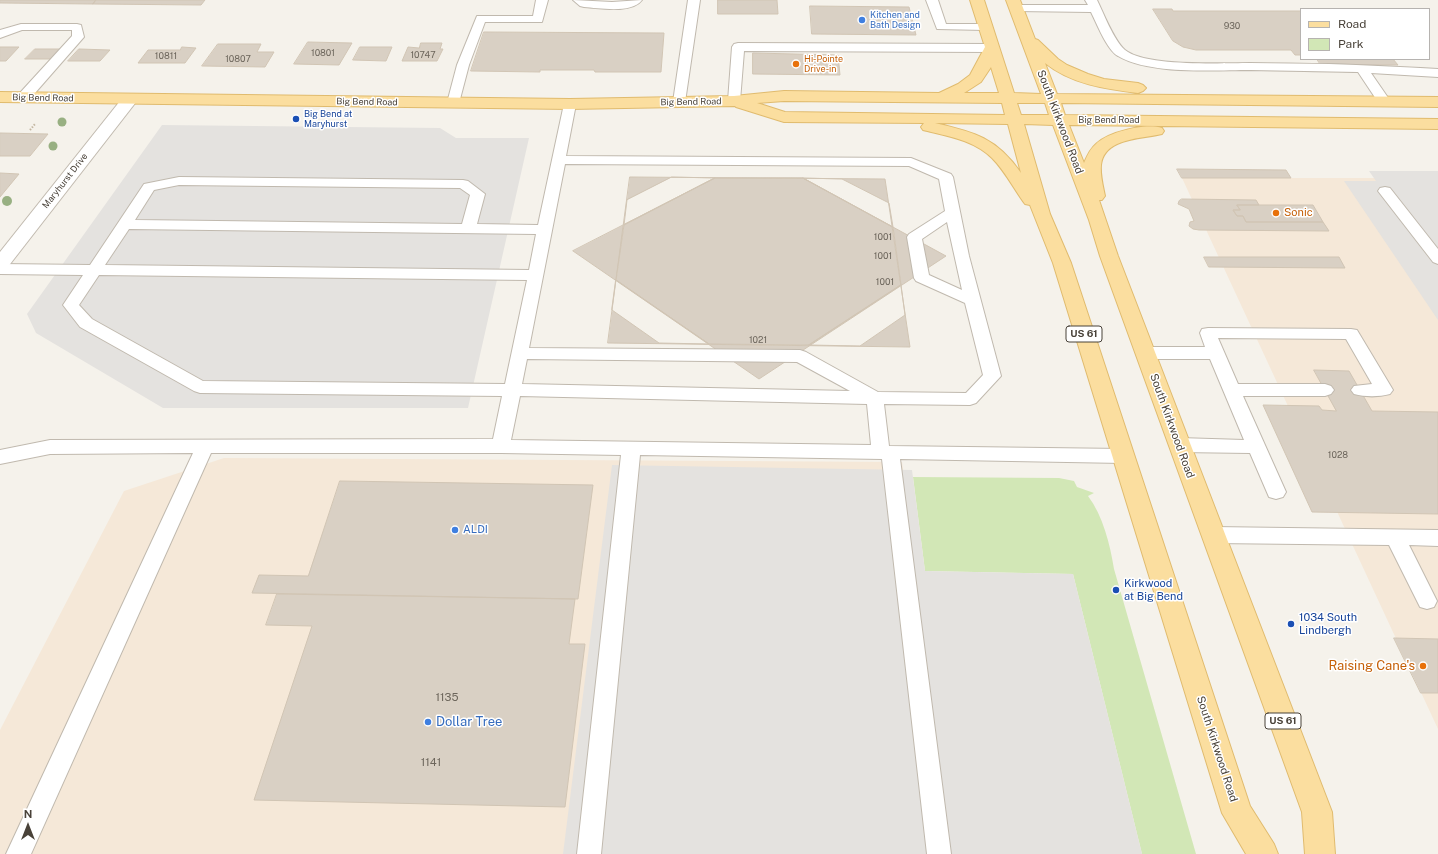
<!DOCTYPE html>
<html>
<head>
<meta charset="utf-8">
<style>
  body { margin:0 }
  #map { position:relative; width:1438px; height:854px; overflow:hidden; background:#f5f2eb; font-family:"Public Sans",sans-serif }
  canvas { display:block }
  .legend { position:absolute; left:1300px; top:8px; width:130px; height:52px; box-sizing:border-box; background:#fff; border:1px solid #b6b3b0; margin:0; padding:5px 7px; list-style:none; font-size:12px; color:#494239 }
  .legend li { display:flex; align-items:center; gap:8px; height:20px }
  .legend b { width:20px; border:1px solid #b6b3b0 }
  .north { position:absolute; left:8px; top:806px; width:40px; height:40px; -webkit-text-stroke:3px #fff; paint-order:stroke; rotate:0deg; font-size:11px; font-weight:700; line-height:16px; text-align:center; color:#494239 }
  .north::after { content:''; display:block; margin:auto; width:14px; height:18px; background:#494239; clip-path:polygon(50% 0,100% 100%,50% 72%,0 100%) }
</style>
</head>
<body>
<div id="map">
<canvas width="1438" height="854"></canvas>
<ul class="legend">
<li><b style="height:5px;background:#fbde9f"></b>Road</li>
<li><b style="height:11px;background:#d2e7b6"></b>Park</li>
</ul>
<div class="north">N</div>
</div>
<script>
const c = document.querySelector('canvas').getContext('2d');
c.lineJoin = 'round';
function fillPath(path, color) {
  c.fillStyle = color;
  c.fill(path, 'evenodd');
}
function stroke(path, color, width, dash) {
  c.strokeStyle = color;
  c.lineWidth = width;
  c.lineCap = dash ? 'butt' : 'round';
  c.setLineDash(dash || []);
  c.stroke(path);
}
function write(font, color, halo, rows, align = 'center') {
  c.font = font + ' "Public Sans",sans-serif';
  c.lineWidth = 3;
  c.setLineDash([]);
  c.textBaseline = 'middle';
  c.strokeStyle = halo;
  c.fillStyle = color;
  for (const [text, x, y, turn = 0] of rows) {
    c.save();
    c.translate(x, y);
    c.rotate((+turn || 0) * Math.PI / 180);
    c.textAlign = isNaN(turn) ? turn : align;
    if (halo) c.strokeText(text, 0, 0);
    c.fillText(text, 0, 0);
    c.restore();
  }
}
const commercial = new Path2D(`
  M1182 178H1438V729Z
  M224 458 902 462 919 581 1123 854H0V730L124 491Z`);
const green = new Path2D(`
  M913 477 1059 478 1074 481 1077 487 1094 493 1088 496C1103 516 1110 544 1114 569L1196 854H1142L1073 574 925 571Z`);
const parking = new Path2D(`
  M162 125 440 128 456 138H529L468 408H163L36 333 27 314Z
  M1369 171H1438V320L1344 181H1376Z
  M612 465 912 470 925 571 1073 574 1142 854H563Z`);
const building = new Path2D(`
  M0 0H96L93 4 0 3Z
  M96 0H205L201 5 93 4Z
  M718 0H777L778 14H718Z
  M810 6 909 7 916 35 812 34Z
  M1153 9H1172L1173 11H1301V55H1295L1291 50H1196L1183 47 1173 41Z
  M484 32 664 33 661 72H595L594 70H540V72L471 71Z
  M308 42 352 43 339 65 294 64Z
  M421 43H442L440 49H443L437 61H402L408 47 419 48Z
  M218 44H261L257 52H274L265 67 202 66Z
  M0 47H19L6 61H0Z
  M182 47 196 48 185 63H138L148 50H180Z
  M360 47H392L386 61 353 60Z
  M35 49H65L56 59H25Z
  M79 49 110 50 100 61H68Z
  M753 53 838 55 840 75 753 74Z
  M1317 59H1393L1398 65H1321Z
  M0 133 48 134 30 156H0Z
  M1177 169 1286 170 1291 178H1182Z
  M0 173 19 174 0 197Z
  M630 177 885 179 910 347 608 343Z
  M672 177 715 178 624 225 627 200Z
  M715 178H803L946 256 759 379 573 251Z
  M715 178H803L893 227 901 285 809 345 709 344 616 280 624 225Z
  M803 178 842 179 889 203 893 227Z
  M1182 199 1256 200 1259 205H1237L1240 210H1233L1237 216H1243L1246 222H1323L1329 231 1199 230 1193 229 1189 226 1190 222 1194 221 1189 209 1178 204 1179 201Z
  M1237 205H1313L1323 222H1246L1243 216H1237L1233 210H1240Z
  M1204 257H1339L1345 268 1209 267Z
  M616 280 709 344 659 343 612 310Z
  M901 285 905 315 860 346 809 345Z
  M1314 370 1349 371 1372 411 1438 412V514L1312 512 1263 405 1319 406 1322 410 1336 411Z
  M340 481 593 485 578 599 252 593 259 575 308 576Z
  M277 594 575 599 569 644H585L565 807 254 800 312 626 266 625Z
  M1394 638 1438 639V693H1421Z`);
const path = new Path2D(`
  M30 130 35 124`);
const lane = new Path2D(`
  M536 0H548L542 22H485L469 65 459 103 458 106H448L447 103 457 65 477 16H533Z
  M573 0 612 2 642 0C632 14 599 8 584 7L580 6Z
  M688 0H700L685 102 684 105H674L673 102Z
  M926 0H938L946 24H985L989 25 991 27 989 29 985 30 937 29Z
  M1085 0H1097C1103 12 1114 41 1125 50 1146 67 1222 63 1250 63 1276 63 1303 64 1329 64 1365 65 1402 67 1438 69V77L1371 73 1391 102 1390 105H1380L1358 72C1323 71 1287 71 1251 70 1214 70 1150 75 1118 56 1107 50 1097 24 1091 12L1016 11 1012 10 1010 8 1012 6 1016 5H1088Z
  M21 24H77L81 25 84 37 28 101H18L17 98 18 95 72 36V30H22L0 38V30Z
  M738 43 991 44 995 45 997 48 995 51 991 52 744 51 740 101 739 104H729L728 101 732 47 734 44Z
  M570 100 575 101 576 104 566 156 911 158 951 174 953 177 969 256 1001 376 976 403 970 405 884 404 889 446 1123 449 1130 451 1132 456 1130 461 1123 463 900 459 951 854H927L882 459 640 455 601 854H577L621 455 501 453H211L31 854H6L193 453 50 454 0 464V450L50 440 493 439 502 396 200 393 194 391 80 327 63 305 83 275 0 274V264L90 265 144 184 179 177 463 180 468 181 485 194 477 224 538 225 564 104 565 101ZM565 164 909 166 939 179 945 211 909 234 907 237 914 278 916 281 965 303 983 375 966 393 878 392 806 352 800 350 529 348ZM179 185 460 188 470 195 462 224 135 220 154 190ZM947 222 962 290 929 275 922 239ZM129 229 536 234 529 270 105 265ZM99 275 527 280 505 384 203 381 92 319 79 305ZM527 359 797 362 850 391 522 384ZM520 396 867 404 871 445 511 440Z
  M1385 187 1390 188 1438 249V264L1433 262 1378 191 1380 188Z
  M1208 328 1351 329 1357 330 1393 390 1390 394C1379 397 1365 397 1354 394L1351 390 1354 386 1372 384 1346 339 1218 338 1238 384H1325L1331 386 1334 390 1331 394 1325 396H1243L1286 492 1283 497 1276 499 1269 497 1250 453 1179 452 1173 450 1170 445 1173 440 1179 438 1244 440 1210 359H1146L1140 357 1138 353 1140 349 1146 347H1205L1200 333 1202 329Z
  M1213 527 1438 530V546L1409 545 1437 601 1434 607 1427 609 1420 607 1389 545 1213 543 1206 540 1203 535 1206 530Z`);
const street = new Path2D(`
  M130 94 136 96 138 99 136 102 7 268 0 270V252L124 96Z`);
const primary = new Path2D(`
  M970 0H984L1014 93 1041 94 1006 0H1020L1035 39 1038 40 1058 59 1067 65 1088 74 1104 79 1138 83 1143 85 1146 88 1143 91 1138 93C1105 89 1071 84 1045 63L1057 94 1438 97V107L1061 103 1065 115 1438 119V129L1069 125 1084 163C1087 156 1090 149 1096 144 1108 132 1145 123 1162 128L1164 131 1162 134C1143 139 1104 137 1101 165 1100 175 1103 186 1105 196L1102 200H1099L1118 256 1332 812 1335 854H1305L1302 812 1100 256 1089 220 1053 125 1024 124 1050 214 1071 263 1250 806 1274 844 1278 854H1246L1222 813 1053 263 1030 205 1025 204C1014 189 1005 171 992 158 974 140 947 136 923 130L921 127 924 123 784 122 736 107 735 106 570 109 0 102V92L570 99 734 96 784 91 939 93 958 84 970 75 985 47ZM991 67 999 93H964L981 82ZM784 101 1002 103 1005 115 785 112 757 103ZM1017 103H1045L1049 115H1021ZM935 123 1008 124 1021 173C997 138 974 132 935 123Z`);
const trees = [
  [62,122,4.5],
  [53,146,4.5],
  [7,201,5]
];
const markers = [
  [862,20,4,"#3f7fe0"],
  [796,64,4,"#e8710a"],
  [296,119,4,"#1a4fb4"],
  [1276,213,4,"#e8710a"],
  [455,530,4,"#3f7fe0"],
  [1116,590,4,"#1a4fb4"],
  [1291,624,4,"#1a4fb4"],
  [1423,666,4,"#e8710a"],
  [428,722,4,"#3f7fe0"]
];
const farShopnames = [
  ["Kitchen and",870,15],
  ["Bath Design",870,25]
];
const numberNames = [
  ["930",1232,26],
  ["10801",323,53],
  ["10747",423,55],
  ["10811",166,56],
  ["10807",238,59],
  ["1001",883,237],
  ["1001",883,256],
  ["1001",885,282],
  ["1021",758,340],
  ["1028",1338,455]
];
const farFoodnames = [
  ["Hi-Pointe",804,59],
  ["Drive-in",804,69]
];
const farStreetnames = [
  ["Big Bend Road",43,98,1],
  ["Big Bend Road",367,102,1],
  ["Big Bend Road",691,102,-1],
  ["Big Bend Road",1109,120],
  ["Maryhurst Drive",65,181,-52]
];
const farTransitnames = [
  ["Big Bend at",304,114],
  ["Maryhurst",304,124]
];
const shields = [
  [1084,334,36],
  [1283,721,36]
];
const shieldNames = [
  ["US 61",1084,334],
  ["US 61",1283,721]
];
const streetNames = [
  ["South Kirkwood Road",1060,122,69],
  ["South Kirkwood Road",1172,426,70],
  ["South Kirkwood Road",1217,749,72]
];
const foodNames = [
  ["Sonic",1284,213]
];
const shopNames = [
  ["ALDI",463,530]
];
const transitNames = [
  ["Kirkwood",1124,584],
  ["at Big Bend",1124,597],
  ["1034 South",1299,618],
  ["Lindbergh",1299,631]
];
const nearNumbernames = [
  ["1135",447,698],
  ["1141",431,763]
];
const nearFoodnames = [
  ["Raising Cane's",1415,666]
];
const nearShopnames = [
  ["Dollar Tree",436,722]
];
fillPath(commercial, '#f5e8d8');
fillPath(green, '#d2e7b6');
fillPath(parking, '#e4e2df');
fillPath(building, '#d9d0c4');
stroke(building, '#d1c5b4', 1);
stroke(lane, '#c0b9ae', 2);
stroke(street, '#c0b9ae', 2);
stroke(primary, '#e0bb6e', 2);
stroke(path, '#c2b5a0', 2, [1.5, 1.5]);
fillPath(lane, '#fff');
fillPath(street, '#fff');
fillPath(primary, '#fbde9f');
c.fillStyle = '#98b082';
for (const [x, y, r] of trees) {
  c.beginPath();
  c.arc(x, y, r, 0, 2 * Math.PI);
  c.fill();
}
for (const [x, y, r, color] of markers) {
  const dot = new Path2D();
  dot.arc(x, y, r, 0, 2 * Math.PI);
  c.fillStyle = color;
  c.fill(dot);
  stroke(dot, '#fff', 1.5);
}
write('9px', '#366cbe', '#fff', farShopnames, 'left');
write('9px', '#6d665c', null, numberNames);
write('9px', '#c56008', '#fff', farFoodnames, 'left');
write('9px', '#494239', '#fff', farStreetnames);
write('9px', '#164399', '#fff', farTransitnames, 'left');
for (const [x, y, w] of shields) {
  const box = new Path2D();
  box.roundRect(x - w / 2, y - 8, w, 16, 3);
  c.fillStyle = '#fff';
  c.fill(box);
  stroke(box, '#494239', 1);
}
write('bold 10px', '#494239', null, shieldNames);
write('11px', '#494239', '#fff', streetNames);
write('11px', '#c56008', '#fff', foodNames, 'left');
write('11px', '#366cbe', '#fff', shopNames, 'left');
write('11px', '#164399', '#fff', transitNames, 'left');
write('11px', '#6d665c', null, nearNumbernames);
write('13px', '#c56008', '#fff', nearFoodnames, 'right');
write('13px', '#366cbe', '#fff', nearShopnames, 'left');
</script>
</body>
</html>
